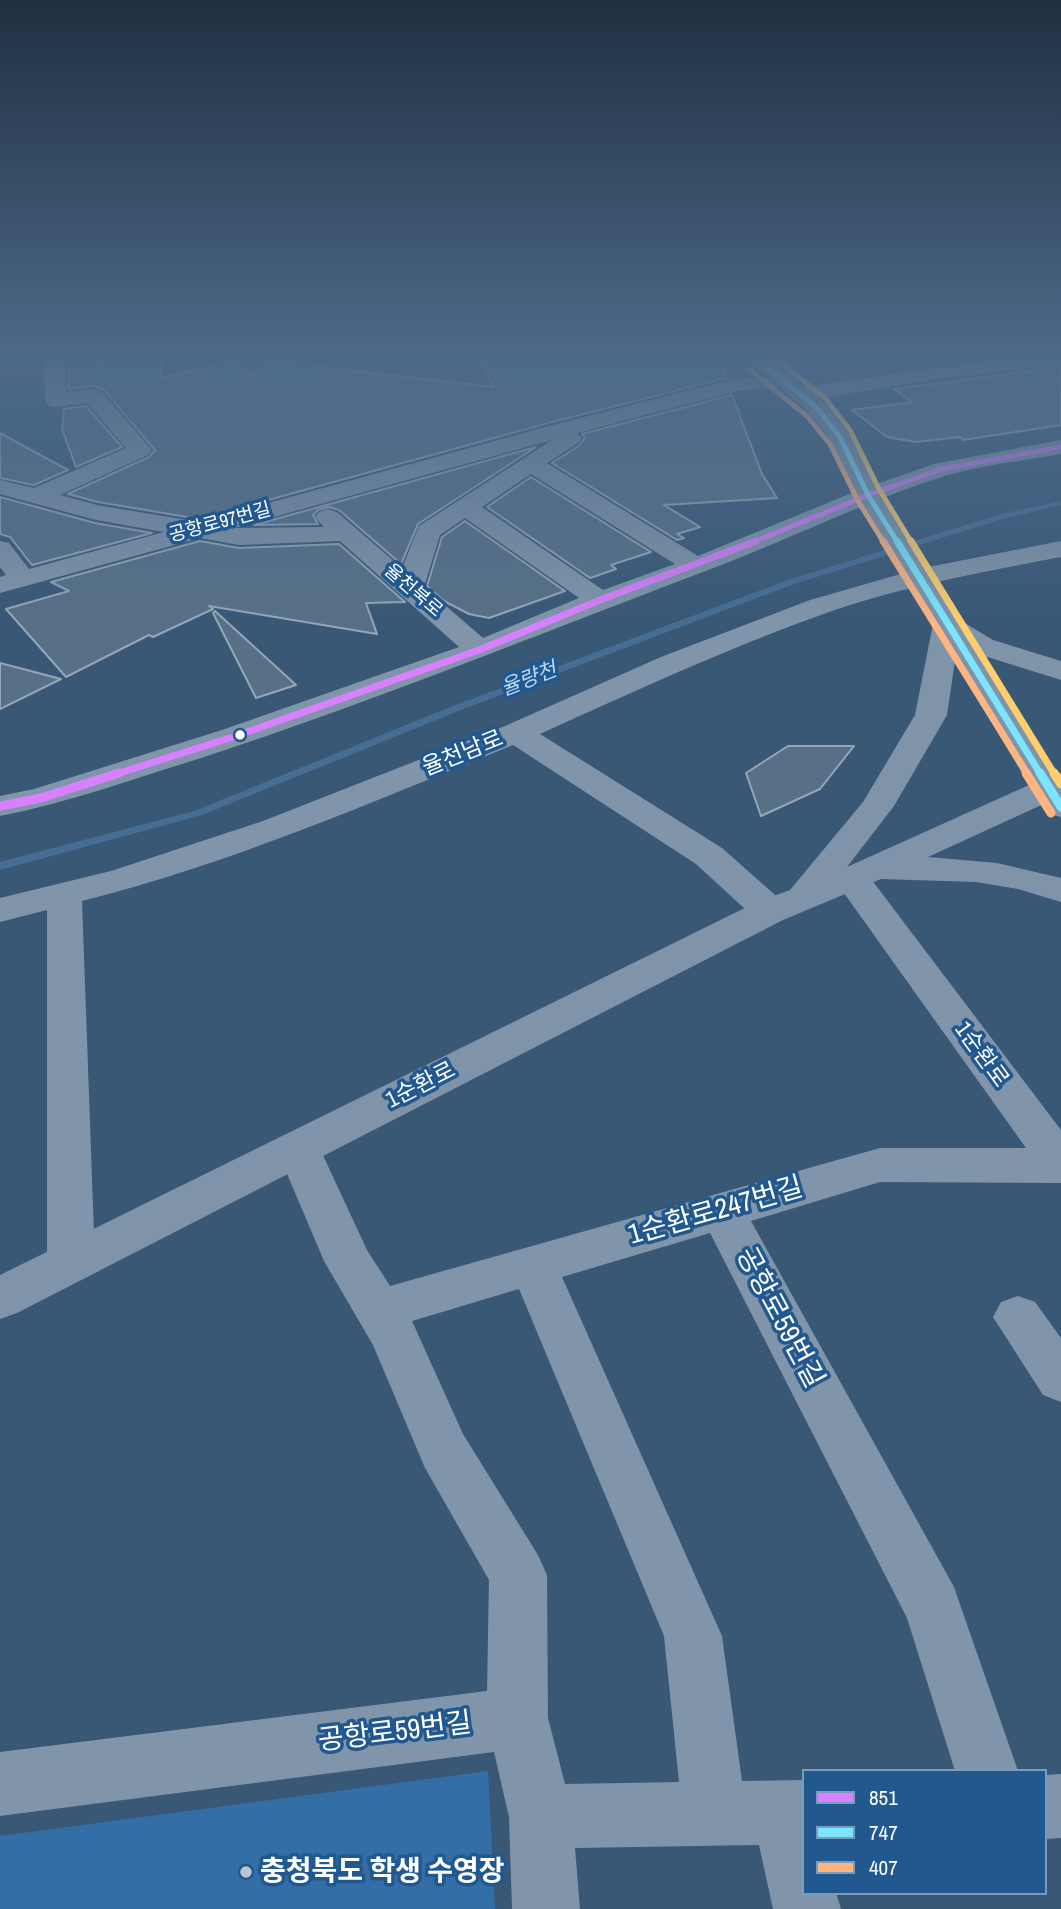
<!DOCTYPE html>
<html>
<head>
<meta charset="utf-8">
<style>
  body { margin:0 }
  #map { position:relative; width:1061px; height:1909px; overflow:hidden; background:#395876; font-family:"Archivo Narrow",sans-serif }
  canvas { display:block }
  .legend { position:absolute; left:802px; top:1769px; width:245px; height:126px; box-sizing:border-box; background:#20588f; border:2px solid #799bbc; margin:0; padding:9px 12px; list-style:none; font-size:21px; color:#fff }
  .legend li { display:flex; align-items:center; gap:14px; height:35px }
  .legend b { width:35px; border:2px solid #799bbc }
</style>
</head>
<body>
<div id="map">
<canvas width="1061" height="1909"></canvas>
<ul class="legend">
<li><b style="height:9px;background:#d880ff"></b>851</li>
<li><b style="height:9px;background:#7ae5fd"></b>747</li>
<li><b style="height:9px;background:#ffb580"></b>407</li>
</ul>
</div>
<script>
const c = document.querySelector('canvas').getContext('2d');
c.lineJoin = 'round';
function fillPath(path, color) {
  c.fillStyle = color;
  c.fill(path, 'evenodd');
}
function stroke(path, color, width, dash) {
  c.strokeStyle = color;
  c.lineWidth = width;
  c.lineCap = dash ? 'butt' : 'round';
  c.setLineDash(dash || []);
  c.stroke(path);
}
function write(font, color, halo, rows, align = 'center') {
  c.font = font + ' "Archivo Narrow","Noto Sans KR",sans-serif';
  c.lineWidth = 7;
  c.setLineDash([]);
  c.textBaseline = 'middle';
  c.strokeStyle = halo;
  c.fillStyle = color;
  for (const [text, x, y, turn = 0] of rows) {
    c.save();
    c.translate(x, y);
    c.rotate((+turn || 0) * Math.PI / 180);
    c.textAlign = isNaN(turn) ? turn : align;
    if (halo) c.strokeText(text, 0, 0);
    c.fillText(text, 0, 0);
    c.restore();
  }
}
const green = new Path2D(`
  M488 1771 495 1909H0V1836Z`);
const stream = new Path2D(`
  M1061 501V505L1006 518 794 584 461 710 202 815 0 870V862L194 811 453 706 788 580 1001 514Z`);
const building = new Path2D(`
  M98 359H162L160 378 234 362 252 374 268 361 493 387 480 359H719L726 378 552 422 199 519 98 502 68 494 149 457 155 450 103 389 93 386 68 389 69 370 96 371Z
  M1061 367V425L963 440 960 437 916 442 887 437 852 410 912 402 894 389Z
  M732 395 762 474 777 498 664 505 700 527 677 534 684 538 677 540 552 463 580 445 585 438 582 434Z
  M86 406 122 447 76 467 62 429 64 409Z
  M0 433 68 470 34 485 0 478Z
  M536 447 418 524 401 564 339 510 329 507 318 510 313 515 318 524 254 525Z
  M531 477 651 552 611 565 616 569 590 578 487 507Z
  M0 497 95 523 152 533 32 565 10 537 0 534Z
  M465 521 565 591 489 618 469 614 444 601 427 586 442 537Z
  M200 541 239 548 339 544 405 602 366 603 377 634 209 606 213 609 153 637 149 635 66 677 6 609 69 591 51 582Z
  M215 611 296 685 256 698 213 613Z
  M0 663 61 679 0 709Z
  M788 746H854L820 789 761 816 746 773Z`);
const minor = new Path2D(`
  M44 359H64L66 392 93 389 101 391 152 450 148 455 60 495 97 505 199 522 553 425 730 380 785 375 793 376 796 381 793 386 738 391 577 433 582 438 578 443 547 463 698 556 859 490 934 464 1061 440V454C1023 461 981 465 945 476 862 502 784 542 703 572 534 636 367 704 195 760 130 780 67 803 0 816V796L34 789 222 730 459 647 340 541 239 545 200 538 0 593V577L6 575 0 567V541L9 543 29 569 164 532 96 520 0 494V480L34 488 126 448 87 403 56 407 48 405 45 400ZM552 440 419 526 402 568 337 512 328 509 319 512 315 517 324 527 234 528ZM531 474 675 564 603 590 482 507ZM465 518 579 598 483 638 424 587 440 535Z
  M1004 359H1061V364L944 378 801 401 793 399 790 394 793 389 801 387Z
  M1061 541V557C983 572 904 586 829 612 730 647 635 691 540 734L722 848 783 902 789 911 783 920 770 923 757 920 696 864 513 745C372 802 230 864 82 901L95 1262 88 1276 71 1282 54 1276 47 1262V910L0 922V898L111 871 263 821 505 726 661 657 810 600 918 569Z
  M1048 778 1061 783V817L1049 814 1031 788 1036 781Z
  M852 868 865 871 1061 1130V1183L880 1182 751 1221 954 1587 1018 1771H955L907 1618 710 1233 562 1277 722 1636 742 1781 804 1780V1893H836L841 1909H773L759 1845 575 1848 580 1909H512L509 1817 494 1752 0 1816V1752L487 1691 489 1580 425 1468 373 1345 324 1261 276 1148 282 1136 298 1131 314 1136 367 1250 390 1286 880 1148H1026L834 879 839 871ZM519 1289 664 1636 679 1782 565 1784 548 1718 547 1575 538 1555 463 1434 412 1321Z
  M1018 1296 1035 1302 1061 1338V1402L1043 1395 993 1317 1001 1302Z
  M1061 1774V1838L1045 1839V1775Z`);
const major = new Path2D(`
  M747 359H770L824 402 848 432 880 495 958 619 993 640 1061 661V680L981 655 1056 774 1061 773V796L928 857 997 863 1061 878V902L1018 889 976 882 881 879 783 920 17 1313 0 1319V1275L757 902 790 890 863 802 915 715 933 624 856 495 829 438 808 412ZM955 661 1029 785 847 867 894 806 947 715Z`);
const bus1Far2 = new Path2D(`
  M751 543 868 495 942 469 1061 447`);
const bus1Far1 = new Path2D(`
  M113 775 233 737 479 650 600 600 756 541`);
const bus1 = new Path2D(`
  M0 806 41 798 119 773`);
const bus2Far2 = new Path2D(`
  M757 359 816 407 840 437 868 495 898 543`);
const bus2Far1 = new Path2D(`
  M897 541 1041 775`);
const bus2 = new Path2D(`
  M1040 773 1061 807`);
const bus3Far2 = new Path2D(`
  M749 369 807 416 830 444 858 501 884 543`);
const bus3Far1 = new Path2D(`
  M883 541 1028 775`);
const bus3 = new Path2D(`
  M1026 773 1051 813`);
const bus4Far2 = new Path2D(`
  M776 359 825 398 850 430 879 489 912 543`);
const bus4Far1 = new Path2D(`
  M911 541 1055 775`);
const bus4 = new Path2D(`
  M1054 773 1061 784`);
const markers = [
  [240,735,6,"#fff"],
  [246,1872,7,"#bac5cf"]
];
const farStreetnames = [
  ["공항로97번길",220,523,-15],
  ["율천북로",413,591,41]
];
const farWaternames = [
  ["율량천",529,680,-21]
];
const streetNames = [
  ["율천남로",463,754,-22],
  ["1순환로",981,1055,54],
  ["1순환로",421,1086,-27]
];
const nearStreetnames = [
  ["1순환로247번길",716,1212,-16],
  ["공항로59번길",779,1318,62],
  ["공항로59번길",395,1733,-7]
];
const nearPoinames = [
  ["충청북도 학생 수영장",260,1872]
];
fillPath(green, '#346ea6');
fillPath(stream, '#476d93');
fillPath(building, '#577087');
stroke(building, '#95a7b7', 2);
fillPath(minor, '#8095a9');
fillPath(major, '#8094a9');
stroke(bus1Far2, '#d880ff', 5);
stroke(bus1Far1, '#d880ff', 7);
stroke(bus1, '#d880ff', 9);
stroke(bus2Far2, '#7ae5fd', 5);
stroke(bus2Far1, '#7ae5fd', 7);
stroke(bus2, '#7ae5fd', 9);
stroke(bus3Far2, '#ffb580', 5);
stroke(bus3Far1, '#ffb580', 7);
stroke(bus3, '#ffb580', 9);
stroke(bus4Far2, '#fece6d', 5);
stroke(bus4Far1, '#fece6d', 7);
stroke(bus4, '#fece6d', 9);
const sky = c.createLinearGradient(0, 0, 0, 626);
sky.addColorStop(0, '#1f3041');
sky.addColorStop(0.57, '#4e6a8a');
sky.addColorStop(1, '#4e6a8a00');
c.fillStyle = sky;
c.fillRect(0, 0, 1061, 626);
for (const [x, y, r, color] of markers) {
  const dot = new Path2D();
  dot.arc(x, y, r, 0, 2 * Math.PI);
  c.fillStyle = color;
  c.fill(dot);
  stroke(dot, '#20588f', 2.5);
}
write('19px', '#fff', '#20588f', farStreetnames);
write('italic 21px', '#bbd9f4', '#20588f', farWaternames);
write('23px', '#fff', '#20588f', streetNames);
write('28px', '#fff', '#20588f', nearStreetnames);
write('bold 28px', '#fff', '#20588f', nearPoinames, 'left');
</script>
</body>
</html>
